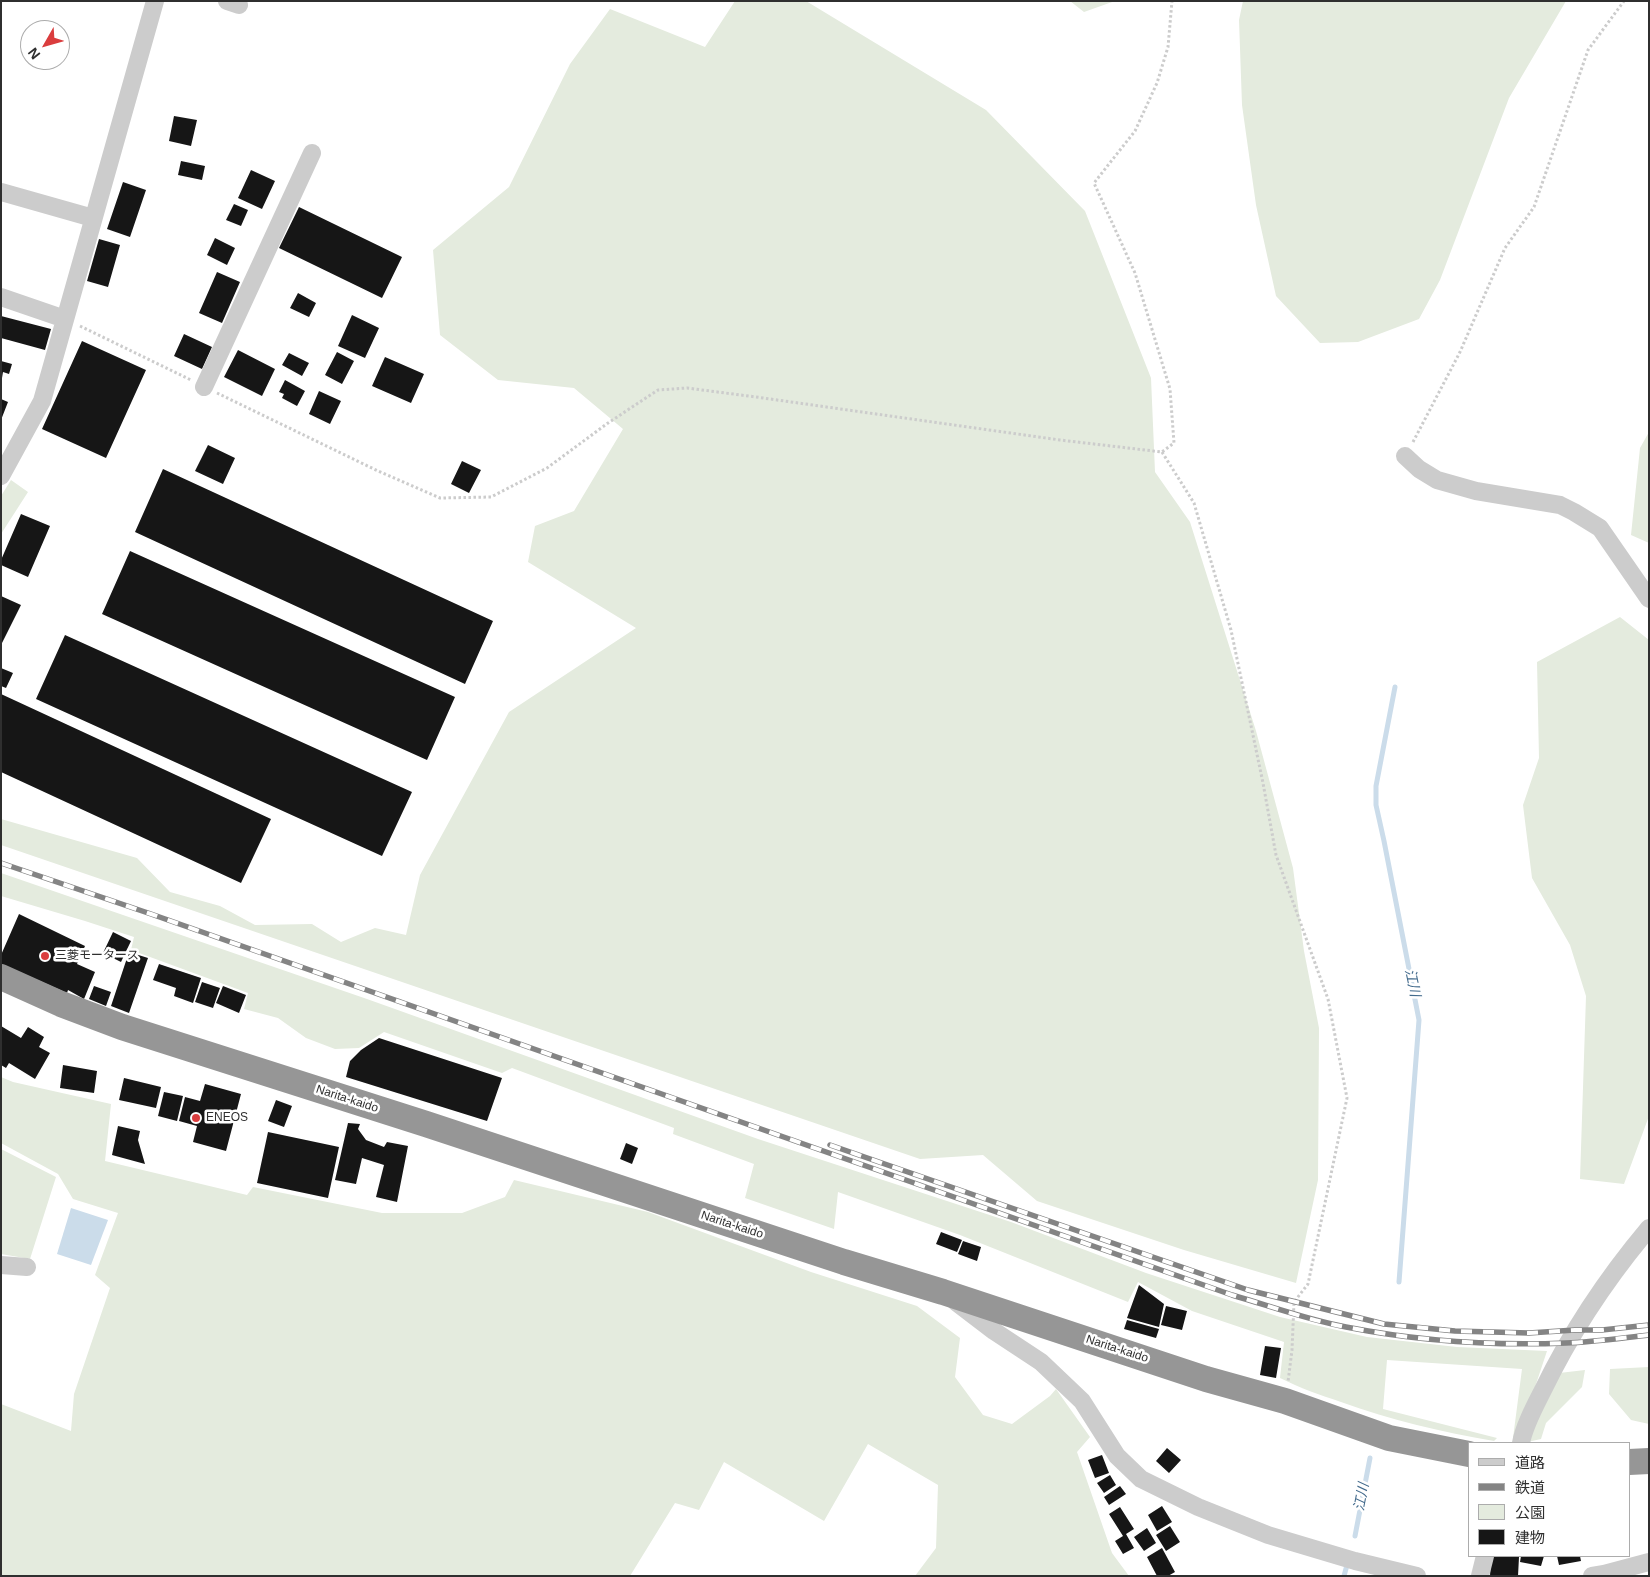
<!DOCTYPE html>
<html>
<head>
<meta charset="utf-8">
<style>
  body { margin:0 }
  #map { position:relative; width:1650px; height:1577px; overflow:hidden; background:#fff; font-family:Helvetica,"Noto Sans JP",sans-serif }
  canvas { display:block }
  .frame { position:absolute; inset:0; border:2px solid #2f2f2f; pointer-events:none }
  .legend { position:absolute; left:1468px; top:1442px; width:162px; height:115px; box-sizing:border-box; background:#fff; border:1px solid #acacac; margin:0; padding:6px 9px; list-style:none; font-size:15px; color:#2f2f2f }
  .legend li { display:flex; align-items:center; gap:10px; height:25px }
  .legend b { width:25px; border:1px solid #acacac }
  .north { position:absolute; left:20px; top:20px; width:50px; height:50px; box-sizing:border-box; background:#fff; border:1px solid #acacac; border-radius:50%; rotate:232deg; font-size:14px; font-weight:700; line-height:20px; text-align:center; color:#2f2f2f }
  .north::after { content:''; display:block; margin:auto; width:18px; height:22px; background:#da3d3e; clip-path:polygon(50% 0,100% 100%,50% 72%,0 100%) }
</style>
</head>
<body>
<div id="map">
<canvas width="1650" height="1577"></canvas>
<div class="frame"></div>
<ul class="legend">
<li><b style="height:6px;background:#ccc"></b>道路</li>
<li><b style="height:6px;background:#848484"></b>鉄道</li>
<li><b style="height:14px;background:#e4ebde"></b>公園</li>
<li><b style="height:14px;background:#161616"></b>建物</li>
</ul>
<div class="north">N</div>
</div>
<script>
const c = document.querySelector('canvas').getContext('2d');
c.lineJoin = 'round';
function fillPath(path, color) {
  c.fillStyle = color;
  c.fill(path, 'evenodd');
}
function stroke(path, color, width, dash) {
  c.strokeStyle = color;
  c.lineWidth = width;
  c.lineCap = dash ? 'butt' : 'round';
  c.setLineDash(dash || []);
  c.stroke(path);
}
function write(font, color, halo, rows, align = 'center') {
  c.font = font + ' Helvetica,"Noto Sans JP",sans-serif';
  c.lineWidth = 5;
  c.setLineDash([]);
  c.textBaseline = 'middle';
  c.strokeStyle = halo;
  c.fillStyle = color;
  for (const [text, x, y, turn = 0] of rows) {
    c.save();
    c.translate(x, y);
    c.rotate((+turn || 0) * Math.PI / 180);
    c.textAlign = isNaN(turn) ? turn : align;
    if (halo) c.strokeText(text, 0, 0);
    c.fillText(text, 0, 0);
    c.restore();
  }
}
const green = new Path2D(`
  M735 1H806L986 110 1085 211 1151 378 1155 472 1190 522 1256 731 1293 868 1304 951 1319 1028 1318 1180 1296 1283 1184 1250 1037 1201 983 1155 920 1159 1 845V819L137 858 170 892 220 906 255 925 312 924 341 942 375 928 406 935 420 875 509 712 636 628 528 562 535 526 574 511 623 429 574 388 498 380 440 335 433 250 509 187 570 64 610 9 705 47Z
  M1070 1H1115L1084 12Z
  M1243 1H1566L1509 98 1440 280 1419 319 1358 342 1320 343 1276 296 1256 205 1242 105 1239 20Z
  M1649 432V543L1631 535 1640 448Z
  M11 480 28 492 1 534V496Z
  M1620 617 1649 640V1116L1624 1184 1580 1179 1586 996 1570 945 1532 878 1523 805 1539 758 1537 662Z
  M1 873 367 999 758 1139 1011 1222 1146 1273 1280 1317 1367 1337 1457 1347 1547 1351 1518 1438H1513L1522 1369 1387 1360 1383 1409 1497 1438 1494 1441C1442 1432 1391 1420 1341 1402 1320 1395 1300 1388 1280 1378L1284 1342 1192 1311 1138 1282 1128 1302 960 1235 838 1192 834 1229 745 1198 754 1164 673 1134 674 1128 512 1068 502 1073 384 1032 359 1048 335 1049 306 1038 278 1018 244 1009 248 993 131 950 134 937 85 921 1 896Z
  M1 1077 13 1082 111 1104 105 1161 247 1195 253 1187 382 1213H462L505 1197 514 1180 648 1212 811 1272 917 1306 960 1338 955 1377 983 1415 1012 1424 1050 1396 1056 1389 1090 1437 1077 1452 1112 1553 1129 1576H915L936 1548 938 1485 868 1444 824 1521 724 1462 699 1510 675 1503 630 1576H1V1404L71 1431 74 1394 110 1288 95 1275 118 1213 73 1199 58 1174 1 1143Z
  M1 1149 56 1177 30 1259 1 1254Z
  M1649 1367V1424L1631 1420 1609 1394 1610 1369Z
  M1585 1370 1582 1387 1546 1423 1541 1439 1523 1443 1542 1375Z`);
const water = new Path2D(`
  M71 1208 108 1220 91 1265 57 1254Z`);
const stream = new Path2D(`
  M1395 687 1376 786V805L1384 841 1419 1020 1399 1282
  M1355 1536 1370 1458
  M1344 1576 1347 1565`);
const building = new Path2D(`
  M174 116 197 120 191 146 169 141Z
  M181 161 205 166 202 180 178 175Z
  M251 170 275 181 262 209 238 198Z
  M123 182 146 190 130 237 107 229Z
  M234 204 248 210 241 226 226 220Z
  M299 207 402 257 382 298 279 248Z
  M215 238 235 248 227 265 207 255Z
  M99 239 120 245 108 287 87 281Z
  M217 272 240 282 222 323 199 313Z
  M298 293 316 303 309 317 290 308Z
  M352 315 379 328 365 358 338 346Z
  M1 316 51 329 45 350 1 338Z
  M184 334 212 347 202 369 174 356Z
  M82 341 146 370 106 458 42 429Z
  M238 350 275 369 262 396 224 377Z
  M337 352 354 361 342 384 325 375Z
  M289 353 309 363 302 376 282 365Z
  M385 357 424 374 411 403 372 386Z
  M1 361 12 364 9 374 3 372 2 378Z
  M285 380 305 391 297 406 282 398 284 394 279 392Z
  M319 391 341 401 330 424 309 414Z
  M1 399 8 402 1 420Z
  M208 445 235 458 223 484 195 471Z
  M462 461 481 470 469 493 451 484Z
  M163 469 493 621 465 684 135 532Z
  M21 514 50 526 28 577 1 565V560Z
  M130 551 455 697 427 760 102 614Z
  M1 596 21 605 1 645Z
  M65 635 412 792 382 856 36 699Z
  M1 668 13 673 6 688 1 686Z
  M1 694 271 819 241 883 1 772Z
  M19 914 85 946 77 964 95 972 84 999 68 990 67 993 1 964V955Z
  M113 932 131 941 121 962 103 953Z
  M129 952 148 958 129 1013 111 1006Z
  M159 964 201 978 193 1003 174 996 176 988 153 980Z
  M202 982 220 988 213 1008 195 1002Z
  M94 986 111 992 106 1006 89 999Z
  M223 986 246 995 239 1013 216 1003Z
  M1 1026 21 1038 28 1027 44 1037 39 1047 50 1053 35 1079 9 1063 6 1068 1 1065Z
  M379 1038 502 1078 487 1121 346 1077 350 1061 361 1050Z
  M63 1065 97 1071 94 1093 60 1088Z
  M124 1078 161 1087 156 1108 119 1100Z
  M205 1084 241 1094 226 1151 193 1142 197 1126 179 1121 185 1097 200 1101Z
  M164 1092 183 1096 177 1121 158 1116Z
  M276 1100 292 1106 284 1127 268 1121Z
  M348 1123 360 1124 358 1129 366 1140 384 1147 387 1142 408 1146 397 1202 376 1197 384 1165 362 1158 356 1184 335 1180Z
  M118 1126 140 1131 138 1140 145 1164 112 1155Z
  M268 1132 339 1147 328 1198 257 1183Z
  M626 1143 638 1148 632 1164 620 1159Z
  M941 1232 962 1240 957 1252 936 1244Z
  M963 1241 981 1247 977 1261 958 1254Z
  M1139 1285 1164 1304 1159 1327 1127 1318Z
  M1166 1306 1187 1311 1182 1330 1161 1325Z
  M1127 1320 1159 1329 1156 1338 1124 1329Z
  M1265 1346 1281 1348 1276 1378 1260 1375Z
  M1167 1448 1181 1460 1169 1473 1156 1461Z
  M1102 1455 1109 1473 1095 1478 1088 1460Z
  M1110 1475 1116 1485 1104 1493 1097 1483Z
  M1120 1486 1126 1494 1109 1505 1104 1497Z
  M1162 1506 1172 1522 1157 1531 1148 1515Z
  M1120 1507 1134 1529 1126 1534 1134 1548 1123 1554 1115 1541 1123 1536 1109 1514Z
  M1170 1526 1180 1542 1166 1551 1156 1535Z
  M1147 1528 1156 1543 1144 1551 1134 1537Z
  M1162 1548 1175 1572 1168 1576H1157L1147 1557Z
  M1491 1556 1519 1557 1518 1576H1490Z
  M1521 1556H1544L1541 1566 1520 1562Z
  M1557 1556H1580L1581 1561 1559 1565Z`);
const path = new Path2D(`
  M80 326 191 380
  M217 393 378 471 440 498 491 497 547 468 608 423 658 390 687 388 756 397 1060 440 1162 452 1174 443 1170 389 1135 273 1094 183 1135 131 1157 83 1168 47 1172 1
  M1413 442 1460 352 1505 248 1534 207 1588 50 1624 1
  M1162 452 1194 503 1231 630 1263 783 1276 855 1328 999 1347 1098 1308 1284 1294 1302 1292 1350 1288 1382`);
const minor = new Path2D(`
  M227 1 239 5
  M1 192 93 218
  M1 297 65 319
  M204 387 312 153
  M1405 456 1419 469 1437 480 1476 491 1560 505 1574 512 1600 528 1649 599
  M1 476 42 401 155 1
  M1 1265 27 1267
  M956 1302 994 1331 1041 1362 1082 1401 1117 1456 1141 1479 1198 1507 1268 1535 1355 1561 1417 1576
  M1521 1443C1524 1426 1535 1406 1543 1390 1571 1332 1607 1278 1649 1228
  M1480 1576 1485 1556
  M1592 1576 1604 1574 1649 1562`);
const highway = new Path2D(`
  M1 977 61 1004 122 1027 426 1124 844 1262 943 1292 1206 1379 1285 1401 1389 1438 1469 1454
  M1629 1462 1649 1461`);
const rail = new Path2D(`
  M1 863 151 914 1232 1295C1270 1306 1308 1320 1346 1327 1418 1341 1493 1346 1566 1343 1593 1342 1621 1338 1649 1335
  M830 1145 1248 1290 1384 1324 1455 1331 1529 1333 1575 1330H1602L1649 1325`);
const markers = [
  [45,956,5,"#da3d3e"],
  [196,1118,5,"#da3d3e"]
];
const poiNames = [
  ["三菱モータース",55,956],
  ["ENEOS",206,1118]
];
const streetNames = [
  ["Narita-kaido",347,1099,18],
  ["Narita-kaido",732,1225,18],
  ["Narita-kaido",1117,1349,18]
];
const waterNames = [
  ["江川",1412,983,78],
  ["江川",1362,1497,-79]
];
fillPath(green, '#e4ebde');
fillPath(water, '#cbdcea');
stroke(stream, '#cbdcea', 5);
fillPath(building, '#161616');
stroke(path, '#ccc', 3, [2.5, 2.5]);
stroke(minor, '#ccc', 18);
stroke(highway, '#969696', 26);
stroke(rail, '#848484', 5.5);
stroke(rail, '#fff', 4, [11]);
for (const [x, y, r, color] of markers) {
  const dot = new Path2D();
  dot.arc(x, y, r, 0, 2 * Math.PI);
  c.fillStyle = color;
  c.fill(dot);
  stroke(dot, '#fff', 2);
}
write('12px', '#2f2f2f', '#fff', poiNames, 'left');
write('12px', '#2f2f2f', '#fff', streetNames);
write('italic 14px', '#426a8c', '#fff', waterNames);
</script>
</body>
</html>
